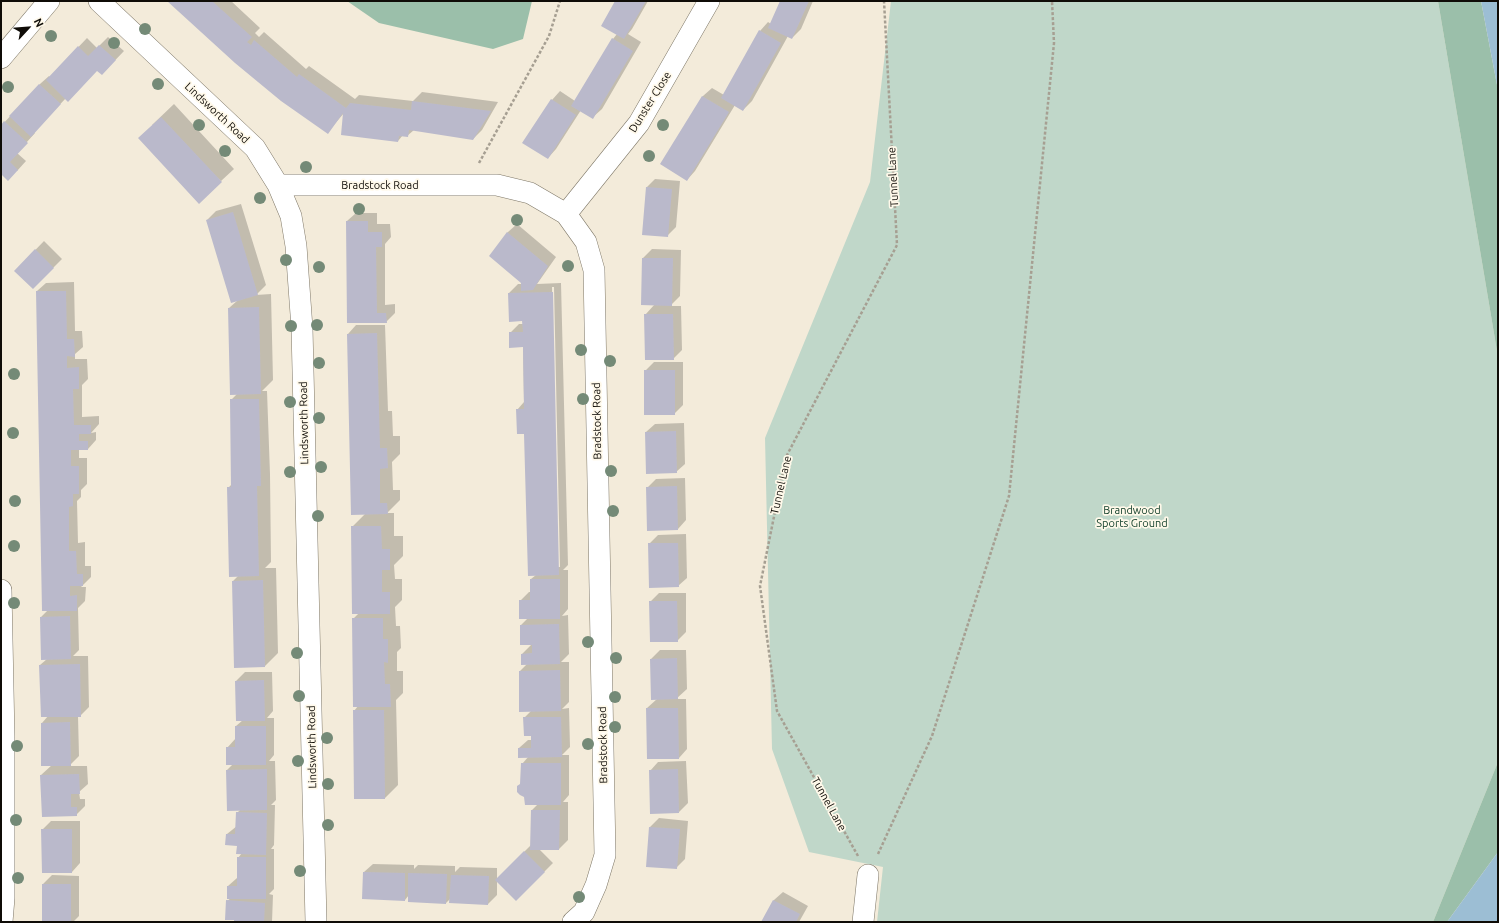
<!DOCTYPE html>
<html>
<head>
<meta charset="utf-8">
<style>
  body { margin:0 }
  #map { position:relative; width:1499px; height:923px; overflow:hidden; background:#f3ebda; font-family:Ubuntu,sans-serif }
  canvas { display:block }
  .frame { position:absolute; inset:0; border:2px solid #0f0c07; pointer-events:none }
  .north { position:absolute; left:8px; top:8px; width:40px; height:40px; -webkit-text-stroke:3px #fff9ea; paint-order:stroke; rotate:64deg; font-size:11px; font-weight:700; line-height:16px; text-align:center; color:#0f0c07 }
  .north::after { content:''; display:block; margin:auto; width:14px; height:18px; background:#0f0c07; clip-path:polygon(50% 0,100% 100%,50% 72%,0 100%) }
</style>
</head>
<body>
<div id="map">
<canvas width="1499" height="923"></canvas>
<div class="frame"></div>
<div class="north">N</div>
</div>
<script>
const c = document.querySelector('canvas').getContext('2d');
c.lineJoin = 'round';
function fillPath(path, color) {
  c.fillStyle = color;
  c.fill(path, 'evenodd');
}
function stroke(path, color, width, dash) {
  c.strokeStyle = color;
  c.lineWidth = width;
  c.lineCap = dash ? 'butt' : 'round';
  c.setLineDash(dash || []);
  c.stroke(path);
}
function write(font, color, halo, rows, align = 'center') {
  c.font = font + ' Ubuntu,sans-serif';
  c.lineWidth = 3.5;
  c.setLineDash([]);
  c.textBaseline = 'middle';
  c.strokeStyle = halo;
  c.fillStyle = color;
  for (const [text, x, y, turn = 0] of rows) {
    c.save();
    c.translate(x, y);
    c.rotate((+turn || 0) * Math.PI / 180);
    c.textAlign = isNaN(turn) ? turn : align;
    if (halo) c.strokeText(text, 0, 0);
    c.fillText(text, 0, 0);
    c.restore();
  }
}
const green = new Path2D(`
  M891 1H1438L1498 357V762L1433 922H877L883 867 809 852 772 749 765 438 870 182Z`);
const forest = new Path2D(`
  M347 1H532L523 39 493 49 379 23Z
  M1438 1H1481L1498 90V357Z
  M1498 762V852L1447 922H1433Z`);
const water = new Path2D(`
  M1481 1H1498V90Z
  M1498 852V922H1447Z`);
const shadow = new Path2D(`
  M169 1H231L260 28 255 33 259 37 264 32 306 69 309 66 355 99 359 95 413 101 422 92 498 102 482 130 473 139 414 130 407 136 403 135 398 141 344 113 328 132Z
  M616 1H648L632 29 628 34 641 42 602 109 593 117 581 110 556 149 548 158 552 100 560 91 575 101 613 39 617 34Z
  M781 1H813L801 29 792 38 788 36 752 101 743 110 735 105 695 171 687 180 661 164 703 96 712 88 724 95 760 31 768 22 771 24Z
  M108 37 124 51 102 74 97 70 66 98 34 132 35 133 17 153 26 161 17 171 1 173V126L40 84 49 76 50 77 87 38 97 48Z
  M174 104 234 169 221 181 152 125Z
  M655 179 680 181 676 227 667 236 647 187Z
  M241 204 266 285 256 295 271 294 273 380 262 391H267L270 474 271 562 265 568H276L278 653 265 666 233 581 239 575 229 487 232 484 231 400 237 394 229 308 238 300 207 220 216 211Z
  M356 213H377V224H390L391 237 385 244V305L395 304V313L386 322H348L347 221Z
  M517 224 556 257 537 284 561 283 568 565 563 570H568V609L562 616 568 615 569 654 561 662H569V702L562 709 569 708 570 747 562 755H569V795L563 802H568V840L559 849H539L553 863 516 900 497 881V895L488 904 451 898 446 903 409 895 405 900 364 872 373 864 414 865V869L418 865 455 866V872L460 867 497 868V879L531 845 532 810 538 804 521 783 522 764 529 756 519 748 528 740H532V735L524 718 531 711 520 671 527 664 522 654 532 644 521 625 528 618 520 601 529 592H531V579L536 575 525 433 517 410 524 402 523 346 510 333 519 324H523V320L509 293 518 284H522V282L490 256 508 232ZM552 287H554L560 567H558Z
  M44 241 62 259 33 288 15 271Z
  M652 249 681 250 680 296 670 306H681L682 350 673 359 645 315 655 304 643 258Z
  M74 282 75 331H82L83 347 75 354V359H87L88 379 82 385V417L99 416V424L91 433 96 432V440L88 449H79V458H87V484L81 490V497L77 501 78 543 85 542V566H91V577L81 587H86L85 601 78 608 79 650 73 656H88L89 707 80 716H78L79 756 69 766H87L88 784 79 792 80 799H85V806L76 815 41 775 52 765 42 723 48 716 40 665 47 659 41 617 48 610 37 291 46 283Z
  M356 325H385L388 411H392L393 436H400V454L392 462 393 490H400V500L387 513H394V536H403V556L394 565 395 579H402V600L395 607 396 626H400L401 648 397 652V671H403V693L396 700 398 785 385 798H355L354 711 358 706 353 619 359 613 352 527 365 514 348 334Z
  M654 362H683V405L674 414 645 371Z
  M684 423 685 464 676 472 646 432 655 424Z
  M685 478 686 520 678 529 647 488 656 479Z
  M686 534 687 578 678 586 649 544 658 535Z
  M659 593H686V632L677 641 650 602Z
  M660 650H686L687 689 676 699H686L687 749 679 758 647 708 657 699 651 659Z
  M245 672H272L273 711 267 718H274V755L269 761H275L276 800 271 805H275L274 845 271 849H274V889L269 894 273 895 272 922H235L227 901 231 898 228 886 237 878 238 858 242 853 238 845 227 834 237 826V813L241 809 227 770 233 764 227 748 236 738V726L243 720 236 681Z
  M686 761 688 803 679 812 650 771 658 762Z
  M659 818 688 821 685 859 676 868 647 866 650 827Z
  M51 821H80V863L72 872 42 830Z
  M52 875 79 876V916L73 922H43V884Z
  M783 892 808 906 799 922H762L774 900Z`);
const building = new Path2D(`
  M167 1H212L252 37 247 42 251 45 254 40 297 77 299 74 346 108 350 103 411 110 412 101 491 111 473 140 409 130 408 137 399 136 398 142 341 135 343 113 328 134 281 101 235 63Z
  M615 1H646L624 39 601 26Z
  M780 1H809L792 39 768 28Z
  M759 30 781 43 743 111 721 98Z
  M612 38 633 51 593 119 571 106Z
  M99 45 116 60 102 75 97 71 68 102 46 80 78 46 88 56Z
  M39 84 61 104 31 137 9 116Z
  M702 96 729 112 687 181 660 164Z
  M551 99 576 115 548 159 522 143Z
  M161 117 222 182 199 204 138 138Z
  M4 121 28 143 10 162 18 170 8 181 1 174V125Z
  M646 187 672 189 668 237 642 235Z
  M233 212 258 295 231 303 206 220Z
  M346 221H368V232H382V247H376L377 313H386L387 323H347Z
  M507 232 548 266 533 290 521 291V283L489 256Z
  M35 249 54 268 33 289 14 271Z
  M642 258H673L672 306 641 305Z
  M36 291H66L67 339H74L75 357 67 356V368L79 367V389H73L74 425H91V434H79V441H88V450H71V466H79V494H73V506L69 507V551H76L77 574H83V586H70V596L77 595V611H42Z
  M553 292 559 575 528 576 524 434H517L516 409H524L523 347 509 348V332H523L522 321 509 322 508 293Z
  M259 307 261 394 230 395 228 308Z
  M644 314H673L674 360H645Z
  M377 333 380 448H387L388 468 380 469V503H387L388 514 351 515 347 334Z
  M644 370H675V415H644Z
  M230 399H259L261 486H257L259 576 229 577 227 487H231Z
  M676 431 677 473 646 474 645 432Z
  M677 486 678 530 647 531 646 487Z
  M351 526H381L382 549H390V570H382V592H390V614H352Z
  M648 543H678L679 587 649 588Z
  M530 579H560V619H519V600H530Z
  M263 580 265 667 234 668 232 581Z
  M649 601H677L678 642H650Z
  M70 616 71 659 41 660 40 617Z
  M352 618H383V639H388V663L384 662 385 684H390L391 707H353Z
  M559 624 560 664 521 665V654L532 653V645H520V625Z
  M677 658 678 699 651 700 650 659Z
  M80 664 81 717H41L39 665Z
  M560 670 561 711 519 712V671Z
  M264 680 265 721H236L235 681Z
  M646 708H678L679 759H647Z
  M353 710H384L385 799H354Z
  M523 717H561L562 757 518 758V748H531V736H524Z
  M70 722 71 766H41V723Z
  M235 726H266V765H226V747H235Z
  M521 763H561V805H525L524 797 520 795 517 792V786L520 784Z
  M267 769V810L227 811 226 770Z
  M678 769 679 813 650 814 649 770Z
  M79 774 80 794H71V807H77V816L42 817 40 775Z
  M531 810H560L559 850H530Z
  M236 812 267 813 266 855 236 854 237 846 225 845 226 834H235Z
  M649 827 680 829 677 869 646 867Z
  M41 829H72V873H42Z
  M524 851 545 872 516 901 495 880Z
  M237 857H266V899H227V886H237Z
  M363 872 405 873V901L362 899Z
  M408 873 447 874 446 904 408 902Z
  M451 875 489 876 488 905 449 903Z
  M42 884H71V922H42Z
  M226 900 265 903 264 922H234V920H225Z
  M773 900 800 914 796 922H761Z`);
const path = new Path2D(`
  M479 163 549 36 560 1
  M878 854 932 736 1009 496 1054 43 1052 1
  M858 856 777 711 760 586 786 457 897 245 884 1`);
const street = new Path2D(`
  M99 1 255 148 278 185 291 216 296 246 302 328 316 922
  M1 58 49 1
  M278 185H497L530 193 566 214 586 242 594 270 605 855 596 885 584 912 573 922
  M566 214 639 123 709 1
  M1 590 4 738V898L2 922
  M863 922 868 875`);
const trees = [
  [145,29],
  [51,36],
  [114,43],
  [158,84],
  [8,87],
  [199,125],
  [663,125],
  [225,151],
  [649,156],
  [306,167],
  [260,198],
  [359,209],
  [517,220],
  [286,260],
  [568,266],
  [319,267],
  [317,325],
  [291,326],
  [581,350],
  [610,361],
  [319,363],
  [14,374],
  [583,399],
  [290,402],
  [319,418],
  [13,433],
  [321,467],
  [611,471],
  [290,472],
  [15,501],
  [613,511],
  [318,516],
  [14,546],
  [14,603],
  [588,642],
  [297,653],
  [616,658],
  [299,696],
  [615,697],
  [615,727],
  [327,738],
  [588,744],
  [17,746],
  [298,761],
  [328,784],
  [16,820],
  [328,825],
  [300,871],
  [18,878],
  [579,897]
];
const streetNames = [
  ["Dunster Close",650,102,-58],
  ["Lindsworth Road",217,113,43],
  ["Tunnel Lane",893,177,-93],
  ["Bradstock Road",380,185],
  ["Bradstock Road",597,421,-91],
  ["Lindsworth Road",304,423,-91],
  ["Tunnel Lane",781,485,-77],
  ["Bradstock Road",603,745,-91],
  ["Lindsworth Road",312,747,-91],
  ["Tunnel Lane",829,804,61]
];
const parkNames = [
  ["Brandwood",1132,510],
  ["Sports Ground",1132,523]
];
fillPath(green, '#c0d7c9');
fillPath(forest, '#9bbfaa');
fillPath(water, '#9cbed4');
fillPath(shadow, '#0003');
fillPath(building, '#bab9cb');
stroke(street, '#7e7767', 22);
stroke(path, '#a69f92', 2.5, [3, 2]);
stroke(street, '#fff', 21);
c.fillStyle = '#748a77';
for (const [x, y] of trees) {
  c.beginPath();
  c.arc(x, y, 6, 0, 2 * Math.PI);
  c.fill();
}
write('11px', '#0f0c07', '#fff9ea', streetNames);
write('11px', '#0d3b26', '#fff9ea', parkNames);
</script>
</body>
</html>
